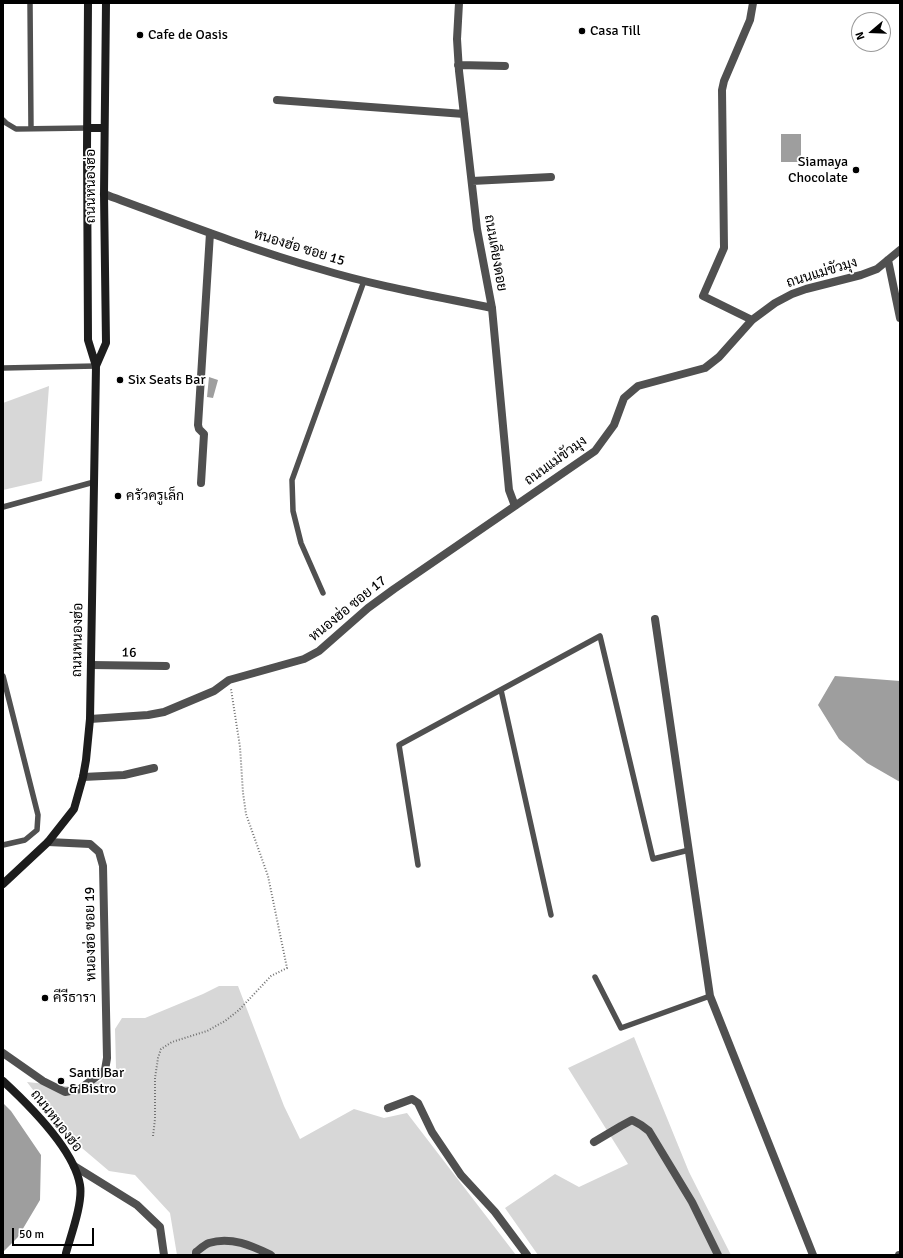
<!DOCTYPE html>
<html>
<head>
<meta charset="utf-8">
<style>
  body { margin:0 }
  #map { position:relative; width:903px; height:1258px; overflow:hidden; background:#fff; font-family:Signika,sans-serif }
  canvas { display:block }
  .frame { position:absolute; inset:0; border:4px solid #000; pointer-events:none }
  .north { position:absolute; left:851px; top:12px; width:40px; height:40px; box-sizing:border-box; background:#fff; border:1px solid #999; border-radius:50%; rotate:251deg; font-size:11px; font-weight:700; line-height:16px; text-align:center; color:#000 }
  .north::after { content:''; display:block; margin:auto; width:14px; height:18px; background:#000; clip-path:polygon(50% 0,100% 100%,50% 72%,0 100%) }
  .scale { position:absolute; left:12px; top:1228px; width:82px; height:18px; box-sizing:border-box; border:2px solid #000; border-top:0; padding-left:5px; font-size:12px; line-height:14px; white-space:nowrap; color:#000; -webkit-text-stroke:3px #fff; paint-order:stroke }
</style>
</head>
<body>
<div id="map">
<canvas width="903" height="1258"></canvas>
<div class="frame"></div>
<div class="north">N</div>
<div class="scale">50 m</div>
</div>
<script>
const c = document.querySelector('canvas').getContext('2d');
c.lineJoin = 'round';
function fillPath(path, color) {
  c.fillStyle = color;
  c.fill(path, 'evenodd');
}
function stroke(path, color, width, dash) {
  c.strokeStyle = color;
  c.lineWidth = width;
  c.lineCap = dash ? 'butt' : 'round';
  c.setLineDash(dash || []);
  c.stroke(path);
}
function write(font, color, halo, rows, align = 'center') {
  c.font = font + ' Signika,Sarabun,sans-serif';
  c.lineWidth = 3.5;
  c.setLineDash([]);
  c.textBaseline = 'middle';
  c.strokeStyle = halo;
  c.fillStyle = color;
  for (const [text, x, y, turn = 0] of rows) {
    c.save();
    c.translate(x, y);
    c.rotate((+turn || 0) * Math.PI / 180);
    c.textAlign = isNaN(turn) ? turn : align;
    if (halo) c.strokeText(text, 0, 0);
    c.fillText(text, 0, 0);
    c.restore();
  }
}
const green = new Path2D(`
  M49 386 42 481 3 490V403Z
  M219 986H238L284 1106 300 1139 354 1109 384 1118 407 1113 516 1255H177L170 1213 135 1175 109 1171 69 1137 27 1082 74 1087 100 1081 116 1068 115 1029 122 1018H145L203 994Z
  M634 1037 689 1172 731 1255H538L505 1208 555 1174 579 1187 628 1164 568 1068Z`);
const water = new Path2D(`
  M781 134H801V162H781Z
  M209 377 218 380 213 398 207 397Z
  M835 676 900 681V782L867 763 839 739 818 705Z
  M3 1103 11 1111 41 1155 40 1200 18 1237 3 1252Z`);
const path = new Path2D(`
  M153 1136 155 1119V1078L158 1058 161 1049 172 1042 207 1031 225 1021 239 1010 271 976 287 968 268 876 246 814 243 793 240 747 231 689`);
const lane = new Path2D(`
  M30 3 31 129
  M3 120 6 123 16 129 87 128
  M3 368 96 366
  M3 507 94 482
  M323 593 301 543 293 511 292 480 364 281
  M3 676 38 815 37 830 25 840 3 845
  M501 690 551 915
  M418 865 399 745 600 636 653 859 689 850
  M595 977 621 1028 710 996`);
const street = new Path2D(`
  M459 3 457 39 459 71 477 229 492 308 509 490 515 506
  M458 65 505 66
  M277 100 464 114
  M472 181 551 177
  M104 194C175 220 246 248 320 269 376 286 434 296 492 308
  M888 260 900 318
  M752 320 703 296 724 248 722 90 724 81 750 20 753 3
  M201 483 204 434 199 429 198 425 210 233
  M655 619 710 996 813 1255
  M91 665 166 666
  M90 719 148 715 164 712 214 691 229 680 304 659 319 651 368 608 394 589 595 451 614 425 624 398 638 386 705 368 719 357 752 320 775 303 792 294 806 289 861 275 877 269 900 250
  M83 777 124 775 154 768
  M3 1053 43 1081 65 1092 80 1089 105 1070 107 1058 103 866 99 852 90 844 48 842
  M388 1108 412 1099 418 1103 432 1132 461 1175 495 1212 527 1255
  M594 1142 621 1126 632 1120 641 1125 649 1131 692 1202 718 1255
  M74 1166 137 1205 160 1227 164 1255
  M196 1255V1252C200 1249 204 1245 209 1243 231 1236 252 1246 271 1255
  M899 1255H900`);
const secondary = new Path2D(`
  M87 128H104
  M96 366 106 343 104 194 106 3
  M3 884 48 842 74 809 83 777 86 760 90 719 96 366 88 340 87 148 88 3
  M3 1081C29 1105 74 1149 80 1185 83 1203 71 1235 66 1253`);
const markers = [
  [582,31,4,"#000"],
  [140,35,4,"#000"],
  [856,170,4,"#000"],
  [120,380,4,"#000"],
  [118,496,4,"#000"],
  [45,998,4,"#000"],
  [61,1081,4,"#000"]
];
const poiNames = [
  ["Casa Till",590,31],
  ["Cafe de Oasis",148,35],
  ["Siamaya",848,162,"right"],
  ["Chocolate",848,178,"right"],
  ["Six Seats Bar",128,380],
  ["ครัวครูเล็ก",126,496],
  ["คีรีธารา",53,998],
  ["Santi Bar",69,1073],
  ["& Bistro",69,1089]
];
const streetNames = [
  ["ถนนหนองฮ่อ",91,186,-90],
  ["หนองฮ่อ ซอย 15",299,248,17],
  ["ถนนเคียงดอย",495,253,80],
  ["ถนนแม่ขัวมุง",822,273,-17],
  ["ถนนแม่ขัวมุง",556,461,-36],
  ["หนองฮ่อ ซอย 17",348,609,-39],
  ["ถนนหนองฮ่อ",78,640,-89],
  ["16",129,653,1],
  ["หนองฮ่อ ซอย 19",91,934,-91],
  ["ถนนหนองฮ่อ",56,1121,52]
];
fillPath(green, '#d7d7d7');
fillPath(water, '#9e9e9e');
stroke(path, '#727272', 2, [1, 2]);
stroke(lane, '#505050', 5.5);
stroke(street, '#505050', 8);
stroke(secondary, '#1d1d1d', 8);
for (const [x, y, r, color] of markers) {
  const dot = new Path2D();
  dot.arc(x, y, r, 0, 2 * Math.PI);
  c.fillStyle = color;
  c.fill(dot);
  stroke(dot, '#fff', 1.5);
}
write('14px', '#000', '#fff', poiNames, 'left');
write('14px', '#000', '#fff', streetNames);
</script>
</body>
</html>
